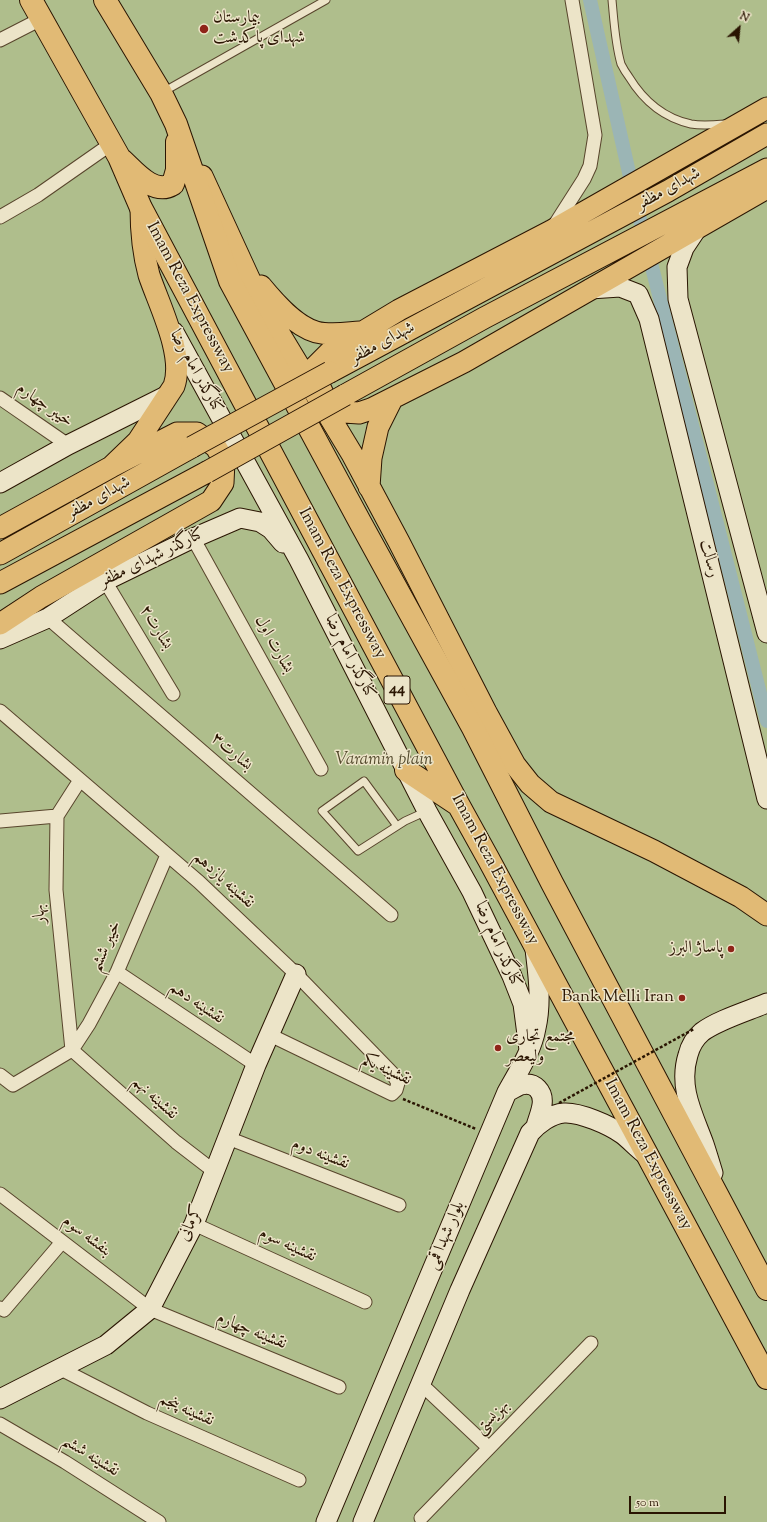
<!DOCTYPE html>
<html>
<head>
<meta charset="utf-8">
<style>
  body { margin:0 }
  #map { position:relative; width:767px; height:1522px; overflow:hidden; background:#e2d5aa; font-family:"Sorts Mill Goudy",serif }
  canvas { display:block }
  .north { position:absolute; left:719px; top:8px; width:40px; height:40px; -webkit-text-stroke:3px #ece4c8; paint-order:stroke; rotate:27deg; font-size:11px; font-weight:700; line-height:16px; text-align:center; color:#2a1502 }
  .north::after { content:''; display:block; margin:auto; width:14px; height:18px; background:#2a1502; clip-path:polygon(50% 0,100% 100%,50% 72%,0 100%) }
  .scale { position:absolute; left:629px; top:1496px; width:97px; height:18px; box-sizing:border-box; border:2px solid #2a1502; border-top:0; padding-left:5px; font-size:12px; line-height:14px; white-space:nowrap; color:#2a1502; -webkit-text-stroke:3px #ece4c8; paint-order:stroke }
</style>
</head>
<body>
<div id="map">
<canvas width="767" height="1522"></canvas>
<div class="north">N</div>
<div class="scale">50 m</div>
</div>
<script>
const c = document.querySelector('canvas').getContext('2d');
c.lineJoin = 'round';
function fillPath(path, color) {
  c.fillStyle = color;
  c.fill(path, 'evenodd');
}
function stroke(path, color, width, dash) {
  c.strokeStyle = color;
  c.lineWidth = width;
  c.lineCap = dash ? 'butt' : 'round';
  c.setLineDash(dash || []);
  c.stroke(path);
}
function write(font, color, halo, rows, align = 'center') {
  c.font = font + ' "Sorts Mill Goudy",Amiri,serif';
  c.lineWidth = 3;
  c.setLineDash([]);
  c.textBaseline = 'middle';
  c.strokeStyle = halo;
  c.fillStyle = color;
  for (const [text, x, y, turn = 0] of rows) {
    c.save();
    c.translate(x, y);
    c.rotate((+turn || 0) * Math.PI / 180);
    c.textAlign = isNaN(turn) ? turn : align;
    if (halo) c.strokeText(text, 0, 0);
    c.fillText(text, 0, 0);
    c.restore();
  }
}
const green = new Path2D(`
  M0 0H767V1522H0Z`);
const canal = new Path2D(`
  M590 0 637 208 767 721`);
const path = new Path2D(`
  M403 1099 476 1129`);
const lane = new Path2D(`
  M612 0C614 21 615 43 621 64 623 68 626 73 629 77 643 100 664 118 691 124 702 126 713 125 725 124
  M163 92 326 0
  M397 826 364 781 322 811 358 851 405 821 427 811`);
const street = new Path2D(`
  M0 40 41 19
  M0 217 38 195 111 144
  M554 226 584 179 590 166 595 135 572 0
  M0 398 68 445
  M193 538 321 769
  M105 581 173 694
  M48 618 391 915
  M0 711 199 882 296 974 393 1074 398 1083 396 1090 392 1094 270 1035
  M0 821 57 816
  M117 972 256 1065
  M72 1050 56 890 57 816 80 780
  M72 1050 176 1142 215 1172
  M0 1075 13 1085 72 1050 89 1024 117 972 167 855
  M228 1138 399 1205
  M0 1194 150 1309 339 1387
  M194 1224 365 1302
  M0 1308 4 1310 62 1242
  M61 1369 147 1413 299 1480
  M421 1384 489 1448
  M0 1424 65 1462 159 1522
  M421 1518 591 1343`);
const secondary = new Path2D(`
  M698 227 684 248 677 267 678 299 767 633
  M590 289 620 287 638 294 649 319 767 799
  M174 332 299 560 427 811 472 892 512 976 523 1004 529 1050
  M0 483 68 445 168 395
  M0 639 48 618 105 581 189 540 240 518 260 522 271 529 283 543
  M507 1092C512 1090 517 1086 521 1085 535 1081 544 1092 542 1105 541 1112 538 1119 536 1126
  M713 1173C710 1163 707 1153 704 1144 693 1114 678 1087 688 1055 690 1047 695 1038 702 1032 718 1020 748 1011 767 1003
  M0 1399 106 1345 150 1309 194 1224 256 1065 296 974
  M326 1522 507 1092C518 1072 532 1051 536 1028 542 1002 538 975 535 949
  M363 1522 460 1290 530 1133C538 1124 551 1114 564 1113 580 1112 609 1125 622 1134 630 1140 637 1148 645 1154`);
const primary = new Path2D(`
  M767 108 551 231 399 310 331 351 315 367 317 381 325 398 344 412 359 413 371 409 464 362 767 188
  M202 176 259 300 352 454 399 542 486 712 515 765 530 784 551 802 654 851 741 897 767 915
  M261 286C275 303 295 326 316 332 330 336 346 333 360 332
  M330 372 668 191 767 134
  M345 395 484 318 767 169
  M369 487 371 458 378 427 392 399
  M0 528 111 467 138 441 174 386C185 355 159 305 149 275 143 253 141 231 141 208
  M0 554 192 447
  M0 583 207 472
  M0 624 41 597 211 501 223 483 224 461 216 447 197 433H177L111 467`);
const highway = new Path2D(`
  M31 0 119 157 141 208 458 804 489 860 767 1378
  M105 0 161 93 176 124 230 281 360 522 473 728 552 883 767 1289
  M122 160C135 172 154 196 173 184L177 170V142
  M406 770 457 804`);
const pathBridge = new Path2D(`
  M559 1103 694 1029`);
const primaryBridge = new Path2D(`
  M192 447 330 372
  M207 472 345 395`);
const markers = [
  [204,29,5,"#8f2418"],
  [731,949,4,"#8f2418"],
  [682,998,4,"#8f2418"],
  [498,1048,4,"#8f2418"]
];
const shields = [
  [397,690,26]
];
const shieldNames = [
  ["44",397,690]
];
const poiNames = [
  ["بیمارستان",213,19],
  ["شهدای پاکدشت",213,39],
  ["پاساژ البرز",723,949,"right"],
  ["Bank Melli Iran",674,998,"right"],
  ["مجتمع تجاری",506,1038],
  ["ولیعصر",506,1058]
];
const streetNames = [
  ["شهدای مظفر",669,190,-29],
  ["Imam Reza Expressway",189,298,62],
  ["شهدای مظفر",383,344,-28],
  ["کنارگذر امام رضا",195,372,61],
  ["خیبر چهارم",44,406,35],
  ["شهدای مظفر",99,499,-29],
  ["کنارگذر شهدای مظفر",152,559,-26],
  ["رسالت",708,559,76],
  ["Imam Reza Expressway",341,584,62],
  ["بشارت۲",155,628,59],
  ["بشارت اول",273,645,61],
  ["کنارگذر امام رضا",349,657,63],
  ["بشارت۳",231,753,41],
  ["Imam Reza Expressway",494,870,62],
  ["نقشینه یازدهم",223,881,42],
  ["بهار",41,914,-95],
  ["کنارگذر امام رضا",497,945,66],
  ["خیبر ششم",107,947,-66],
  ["نقشینه دهم",196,1004,34],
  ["نقشینه یکم",386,1071,25],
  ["نقشینه نهم",154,1099,42],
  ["نقشینه دوم",320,1155,21],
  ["Imam Reza Expressway",647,1155,62],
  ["کرمانی",192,1224,-65],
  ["بلوار شهدا قمی",447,1236,-67],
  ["بنفشه سوم",86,1237,37],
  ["نقشینه سوم",287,1246,25],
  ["نقشینه چهارم",251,1332,22],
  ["نقشینه پنجم",186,1411,24],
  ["بهزیستی",493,1418,-46],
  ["نقشینه ششم",90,1457,32]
];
const parkNames = [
  ["Varamin plain",384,761]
];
fillPath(green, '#afbe8c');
stroke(canal, '#9bb5b5', 14);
stroke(lane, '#58452c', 9);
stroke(street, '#58452c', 15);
stroke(secondary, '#2a1502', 21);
stroke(primary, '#2a1502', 23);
stroke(highway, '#2a1502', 24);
stroke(path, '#2a1502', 2.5, [3, 2]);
stroke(lane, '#ece4c8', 7);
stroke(street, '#ece4c8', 13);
stroke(secondary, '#ece4c8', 19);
stroke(primary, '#e1ba75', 21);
stroke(highway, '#e1ba75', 22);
stroke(primaryBridge, '#2a1502', 23, []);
stroke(pathBridge, '#2a1502', 2.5, [3, 2]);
stroke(primaryBridge, '#e1ba75', 21);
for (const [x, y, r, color] of markers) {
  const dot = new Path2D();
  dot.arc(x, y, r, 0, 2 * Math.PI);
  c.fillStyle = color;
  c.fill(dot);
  stroke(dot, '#ece4c8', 1.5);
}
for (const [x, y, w] of shields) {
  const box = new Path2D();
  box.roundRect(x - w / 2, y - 14, w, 28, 3);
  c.fillStyle = '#ece4c8';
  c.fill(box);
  stroke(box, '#2a1502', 1);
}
write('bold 16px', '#2a1502', null, shieldNames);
write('17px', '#2a1502', '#ece4c8', poiNames, 'left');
write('17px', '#2a1502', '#ece4c8', streetNames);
write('italic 17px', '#52482b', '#ece4c8', parkNames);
</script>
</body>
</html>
